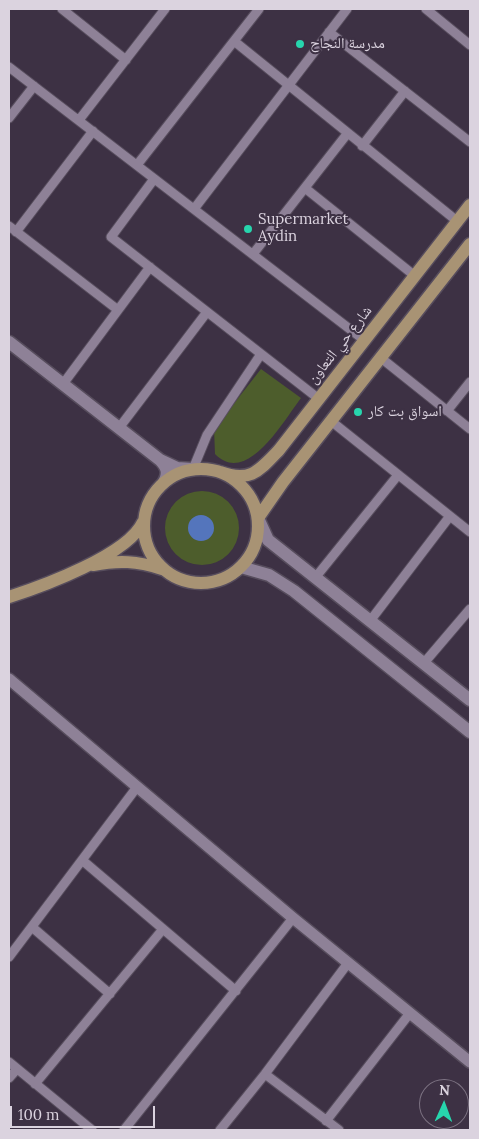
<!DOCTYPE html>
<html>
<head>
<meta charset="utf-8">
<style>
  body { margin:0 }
  #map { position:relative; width:479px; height:1139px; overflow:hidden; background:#3d3144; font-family:Lora,serif }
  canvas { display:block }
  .frame { position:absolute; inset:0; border:10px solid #dbd3df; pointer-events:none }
  .north { position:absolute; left:419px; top:1079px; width:50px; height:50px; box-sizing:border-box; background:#3d3144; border:1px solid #7c7282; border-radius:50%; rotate:2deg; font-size:14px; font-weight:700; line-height:20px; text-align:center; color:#dbd3df }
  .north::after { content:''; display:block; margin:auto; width:18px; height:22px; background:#27d5ad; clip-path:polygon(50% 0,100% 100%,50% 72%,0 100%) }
  .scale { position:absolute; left:10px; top:1106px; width:145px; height:22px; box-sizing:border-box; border:2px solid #dbd3df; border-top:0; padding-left:6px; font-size:15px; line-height:18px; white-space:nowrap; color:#dbd3df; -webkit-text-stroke:4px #3d3144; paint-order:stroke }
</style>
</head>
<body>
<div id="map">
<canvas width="479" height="1139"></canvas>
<div class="frame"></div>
<div class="north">N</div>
<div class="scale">100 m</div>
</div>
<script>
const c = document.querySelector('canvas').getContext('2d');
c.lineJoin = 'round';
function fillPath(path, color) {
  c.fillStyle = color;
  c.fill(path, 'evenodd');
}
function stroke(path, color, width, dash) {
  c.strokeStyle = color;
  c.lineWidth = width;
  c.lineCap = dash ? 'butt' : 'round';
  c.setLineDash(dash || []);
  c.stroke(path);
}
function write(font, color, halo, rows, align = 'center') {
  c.font = font + ' Lora,"Noto Naskh Arabic",serif';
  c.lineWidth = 4;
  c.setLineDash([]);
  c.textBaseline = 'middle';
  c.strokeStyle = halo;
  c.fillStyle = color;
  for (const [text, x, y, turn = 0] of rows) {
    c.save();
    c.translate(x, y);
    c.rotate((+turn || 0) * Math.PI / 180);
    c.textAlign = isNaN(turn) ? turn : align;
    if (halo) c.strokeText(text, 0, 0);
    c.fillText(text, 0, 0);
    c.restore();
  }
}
const green = new Path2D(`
  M261 369 301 398C284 420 247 487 215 454L214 429Z
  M165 528a37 37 0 1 1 74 0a37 37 0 1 1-74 0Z`);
const water = new Path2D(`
  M188 528a13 13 0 1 1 26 0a13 13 0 1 1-26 0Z`);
const minor = new Path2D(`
  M62 9 126 60
  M426 9 470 45
  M329 32 470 142
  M234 41 457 221
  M9 67 364 340
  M9 118 34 86
  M79 120 165 9
  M362 146 405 91
  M137 165 259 9
  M154 179 111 237 319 399
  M305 188 415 276
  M194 209 347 9
  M9 226 118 310
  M16 232 93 131
  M253 254 347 134
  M381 358 470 429
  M63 384 150 267
  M447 411 470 382
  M331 421 470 532
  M119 428 207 312
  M193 469 207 435 261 354
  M315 578 398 475
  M370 621 450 516
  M424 663 470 609
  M82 860 236 991
  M32 927 110 994
  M9 957 137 787
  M9 1062 92 1130
  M265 1074 339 1130
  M9 1078 17 1069
  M35 1084 163 929
  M326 1121 410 1013
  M124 1130 293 918
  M220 1130 265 1074 348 963`);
const tertiary = new Path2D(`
  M9 679 293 918 470 1062`);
const secondary = new Path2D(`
  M9 342 160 460 177 468 193 469
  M160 460C167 467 169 473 164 482
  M258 518 268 540 470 700
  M241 567 269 575 294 591 470 732`);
const primary = new Path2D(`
  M144 526a57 57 0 1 1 114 0a57 57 0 1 1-114 0Z
  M220 472C250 483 259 471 279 450L470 205
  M258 518 283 482 470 244
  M93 565C119 560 137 561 162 569
  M9 597C43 586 128 555 143 522`);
const markers = [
  [300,44,5,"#27d5ad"],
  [248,229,5,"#27d5ad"],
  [358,412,5,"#27d5ad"]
];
const poiNames = [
  ["مدرسة النجاح",310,44],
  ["Supermarket",258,220],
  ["Aydin",258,237],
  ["اسواق بت كار",368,412]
];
const streetNames = [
  ["شارع حي التعاون",340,345,-52]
];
fillPath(green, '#4d5d2c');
fillPath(water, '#5475bc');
stroke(minor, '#574d5d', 11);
stroke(tertiary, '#574d5d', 14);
stroke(secondary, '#574d5d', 15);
stroke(primary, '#574d5d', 15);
stroke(minor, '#8e8197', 9);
stroke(tertiary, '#8e8197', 11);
stroke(secondary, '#8e8197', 12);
stroke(primary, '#a89374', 12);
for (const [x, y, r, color] of markers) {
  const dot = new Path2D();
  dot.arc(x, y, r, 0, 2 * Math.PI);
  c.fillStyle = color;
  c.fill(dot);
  stroke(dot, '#3d3144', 2);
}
write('15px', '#dbd3df', '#3d3144', poiNames, 'left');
write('15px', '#dbd3df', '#3d3144', streetNames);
</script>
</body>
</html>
